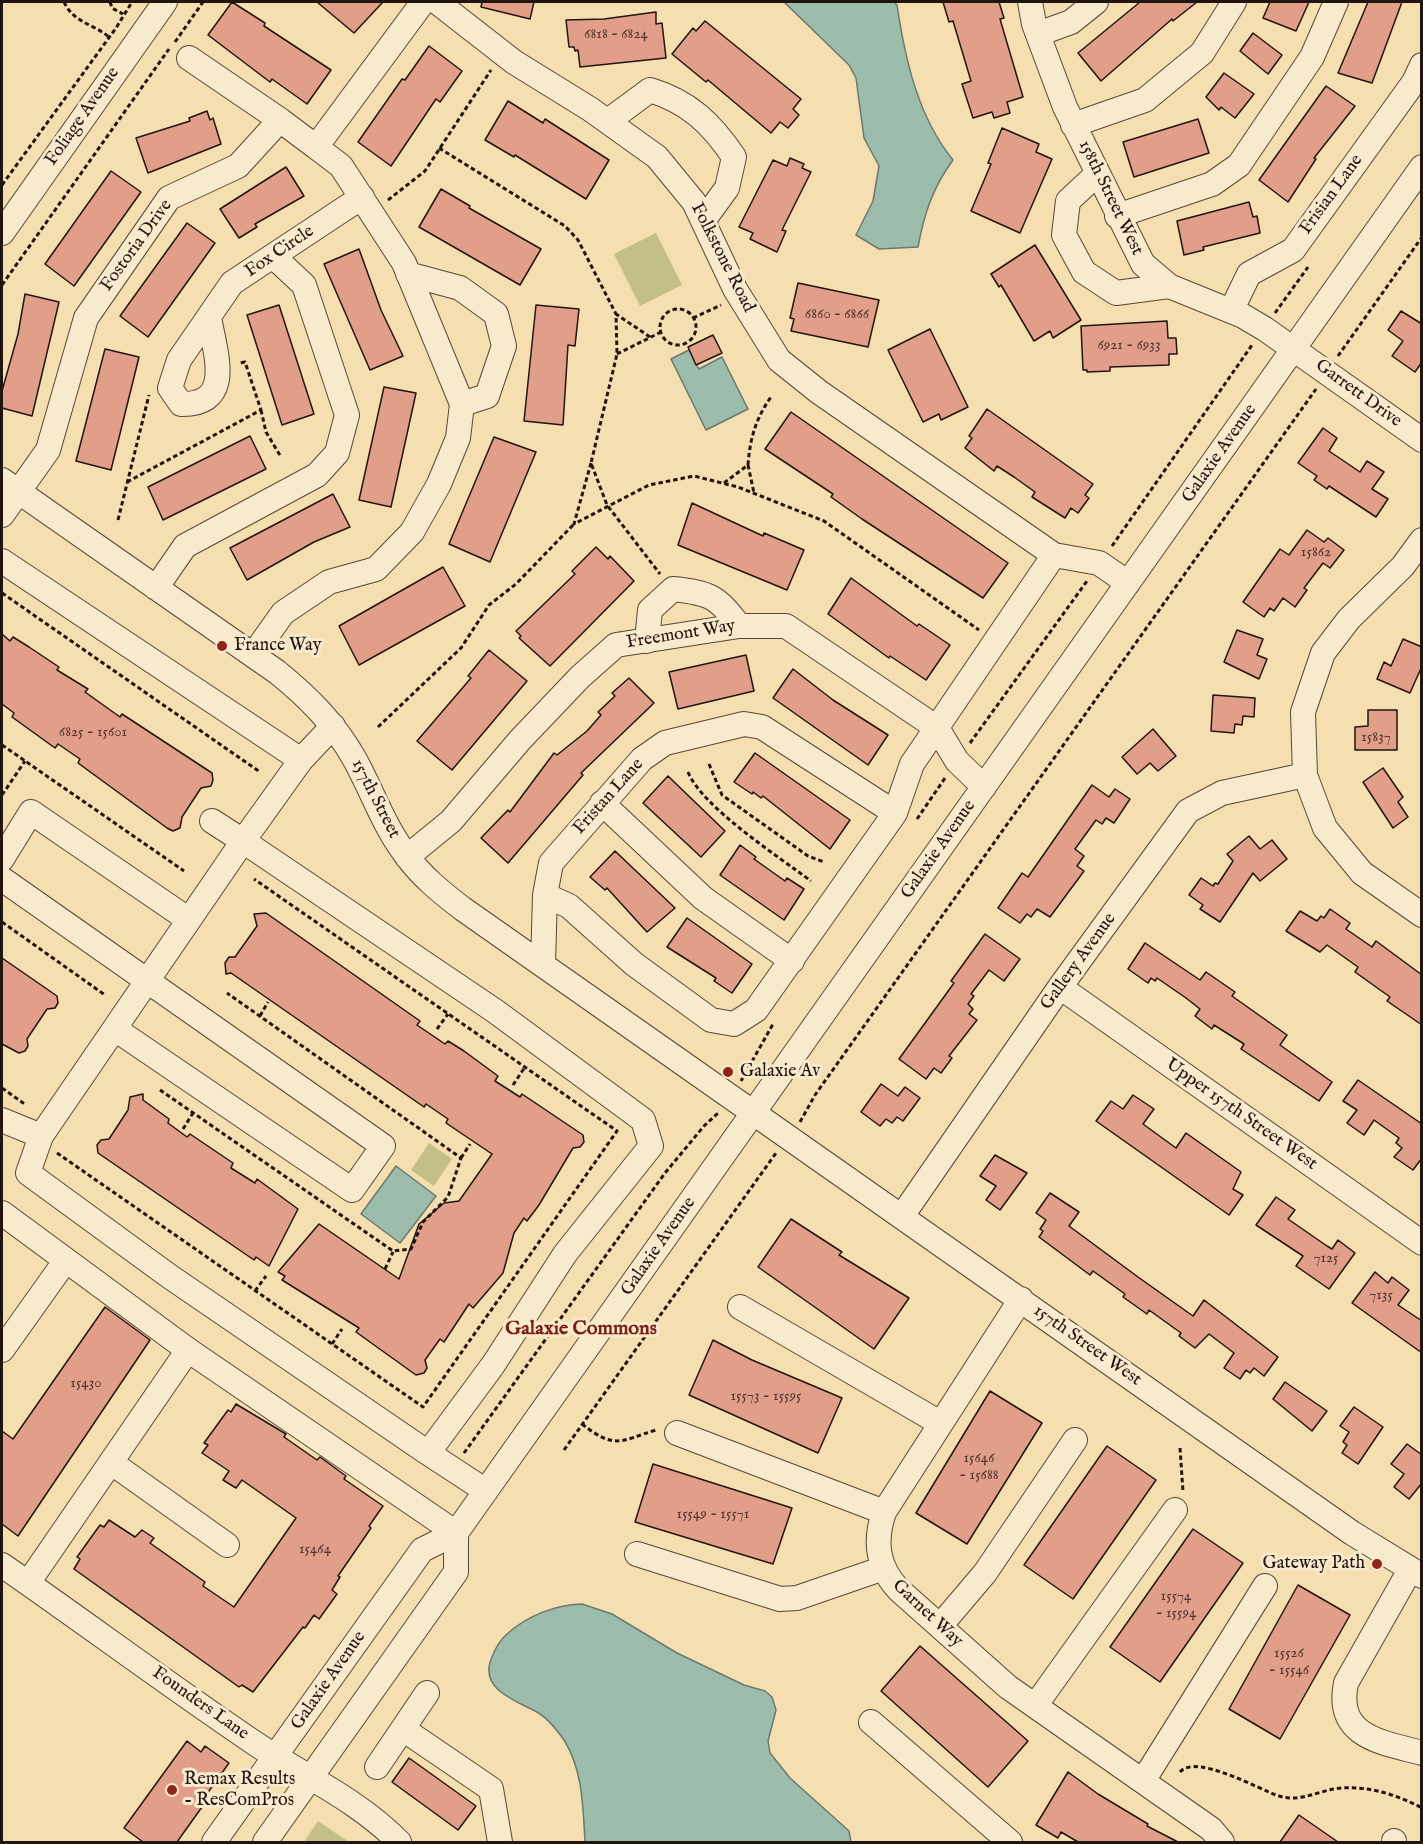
<!DOCTYPE html>
<html>
<head>
<meta charset="utf-8">
<style>
  body { margin:0 }
  #map { position:relative; width:1423px; height:1844px; overflow:hidden; background:#f5deb0; font-family:"IM FELL English",serif }
  canvas { display:block }
  .frame { position:absolute; inset:0; border:3px solid #221510; pointer-events:none }
</style>
</head>
<body>
<div id="map">
<canvas width="1423" height="1844"></canvas>
<div class="frame"></div>
</div>
<script>
const c = document.querySelector('canvas').getContext('2d');
c.lineJoin = 'round';
function fillPath(path, color) {
  c.fillStyle = color;
  c.fill(path, 'evenodd');
}
function stroke(path, color, width, dash) {
  c.strokeStyle = color;
  c.lineWidth = width;
  c.lineCap = dash ? 'butt' : 'round';
  c.setLineDash(dash || []);
  c.stroke(path);
}
function write(font, color, halo, rows, align = 'center') {
  c.font = font + ' "IM FELL English",serif';
  c.lineWidth = 6;
  c.setLineDash([]);
  c.textBaseline = 'middle';
  c.strokeStyle = halo;
  c.fillStyle = color;
  for (const [text, x, y, turn = 0] of rows) {
    c.save();
    c.translate(x, y);
    c.rotate((+turn || 0) * Math.PI / 180);
    c.textAlign = isNaN(turn) ? turn : align;
    if (halo) c.strokeText(text, 0, 0);
    c.fillText(text, 0, 0);
    c.restore();
  }
}
const green = new Path2D(`
  M656 233 682 285 640 306 614 254Z
  M429 1143 452 1159 434 1186 411 1170Z
  M318 1821 349 1842H304Z`);
const water = new Path2D(`
  M784 2H894L897 5C905 59 918 117 953 160 933 187 924 214 918 247L879 249 856 235 873 201 879 166 864 138 856 78 849 65Z
  M689 350 699 369 722 357 748 409 706 430 671 359Z
  M396 1166 436 1196 400 1243 361 1214Z
  M582 1604 612 1614 677 1653 744 1685 765 1691 772 1697 776 1710 768 1741 770 1753 790 1778 849 1831 851 1842H585C583 1808 583 1770 564 1740 557 1730 545 1716 535 1711 514 1700 478 1688 492 1657 495 1649 500 1640 507 1634 527 1616 554 1605 582 1604Z`);
const building = new Path2D(`
  M232 2 265 23 264 26 331 70 307 104 272 79 270 82 208 35Z
  M317 2H383L354 33Z
  M482 2H534L530 19 481 7Z
  M943 2H999L1004 18 1000 19 1023 97 1007 102 1010 113 994 118 992 112 973 118 962 84 971 81 953 21 949 22Z
  M1140 2H1197L1173 21 1172 19 1101 81 1078 53Z
  M1270 2H1309L1296 31 1263 18Z
  M1368 2H1402L1372 83 1338 73Z
  M656 12V24L662 23 666 58 580 67 578 50 575 51 574 47H569L566 20 604 19Z
  M705 21 801 99 793 109 799 115 788 128 780 122 771 133 708 80 706 82 672 54 693 28 696 31Z
  M1253 33 1282 55 1268 74 1240 51Z
  M429 46 462 71 440 102 436 99 391 166 358 142 402 79 405 80Z
  M1224 73 1254 94 1235 118 1221 107 1219 110 1206 97Z
  M1326 86 1355 106 1314 158 1316 159 1288 202 1259 180Z
  M508 101 543 123 545 119 609 160 586 199 515 155 514 157 485 140Z
  M207 111 210 120 213 118 221 144 148 173 136 138 190 121 189 118Z
  M1198 119 1209 153 1134 177 1123 142Z
  M1002 128 1039 144 1036 152 1052 159 1020 233 971 211 991 164 988 163Z
  M790 158 804 164 802 168 811 172 782 230 786 231 777 252 750 239 753 233 739 227 773 160 787 166Z
  M286 167 304 196 255 224 257 227 239 238 220 209Z
  M111 171 141 192 74 286 45 264Z
  M441 189 470 206 469 208 541 249 520 285 419 227Z
  M1249 202 1253 217 1257 216 1260 233 1203 247 1204 250 1184 255 1177 221Z
  M187 223 215 243 148 337 120 316Z
  M1035 245 1081 320 1053 338 1050 331 1034 341 1001 285 999 287 991 274Z
  M359 249 381 310 403 356 370 370 324 264Z
  M798 283 879 300 868 347 791 331 794 319 790 318Z
  M25 294 59 302 32 416 2 408V391L18 334Z
  M279 305 314 414 282 425 247 315Z
  M536 305 579 309 575 346 568 345 563 425 524 421Z
  M1401 311 1422 324V362L1415 372 1392 356 1403 341 1388 330Z
  M1167 321 1168 338H1176L1177 354H1169V365L1110 367V371L1087 372V370H1083L1081 326Z
  M930 329 968 407 941 420 939 414 923 422 888 350Z
  M713 335 722 353 696 365 688 347Z
  M105 349 139 357 111 470 76 461Z
  M384 387 416 393 391 507 359 500Z
  M987 409 1093 484 1085 495 1089 498 1078 513 1071 508 1065 518 1032 497 1035 492 1014 477 997 466 994 471 965 448 972 438 969 436Z
  M791 412 1008 563 983 598 862 519 831 497 833 494 765 449Z
  M1323 428 1337 438 1329 451 1360 472 1367 461 1384 472 1372 489 1388 499 1376 517 1329 486 1327 489 1314 480 1317 476 1298 463Z
  M250 436 266 469 163 520 148 487Z
  M494 437 536 452 490 562 449 544Z
  M333 494 350 527 314 542 247 580 230 548Z
  M692 503 763 536 764 533 804 550 787 590 678 545Z
  M1307 530 1324 542 1328 538 1344 550 1330 568 1323 563 1304 588 1307 590 1295 607 1283 598 1274 611 1270 608 1264 617 1243 602 1280 549 1289 555Z
  M596 547 608 559 610 556 634 581 550 666 519 638 521 636 516 631 575 574 572 571Z
  M443 567 465 606 359 665 339 626Z
  M851 578 917 626 919 624 950 645 926 680 890 656 889 658 828 614Z
  M1237 630 1263 639 1257 655 1267 659 1259 679 1224 662Z
  M2 634 10 641 13 637 29 647 59 667 57 670 88 689 85 692 120 717 122 714 212 773 213 780 211 786 201 788 182 817 180 828 173 831 167 828 78 763 80 759 58 744 55 748 12 717 14 713 2 704Z
  M1403 639 1422 647V666L1410 693 1377 679 1384 662 1391 666Z
  M489 650 527 681 452 770 417 741 471 678 468 676Z
  M746 655 754 691 678 709 669 672Z
  M793 669 833 700 888 735 868 765 773 698Z
  M629 678 654 703 581 773 583 775 508 863 481 838 508 810 510 812 554 753 557 755 587 731 601 715 598 712 615 696 612 693Z
  M1213 695 1255 698 1254 717 1243 716 1242 725 1235 724 1234 733 1211 731Z
  M1368 710H1397V750H1355V727L1368 726Z
  M1153 729 1176 756 1158 771 1150 763 1137 774 1122 757Z
  M755 753 850 820 830 849 763 796 761 798 753 792 752 794 734 782Z
  M1383 768 1403 797 1398 802 1408 817 1393 828 1363 782Z
  M668 776 725 831 701 857 643 803Z
  M1092 785 1109 797 1115 789 1130 799 1114 823 1106 818 1102 824 1096 820 1075 849 1084 856 1077 866 1084 871 1050 917 1037 909 1031 917 1027 914 1020 923 998 908 1022 873 1028 877Z
  M1249 836 1260 849 1272 840 1287 859 1260 881 1253 873 1220 922 1200 909 1203 905 1189 895 1201 878 1213 886 1215 883 1218 884 1233 861 1227 854Z
  M740 845 756 857 754 859 785 881 787 878 804 889 784 920 720 875Z
  M615 851 675 908 647 932 607 888 605 890 590 877Z
  M1330 909 1350 923 1346 929 1372 947 1376 941 1422 975V1025L1387 1001 1390 997 1355 972 1358 967 1327 945 1320 952 1286 931 1300 911 1317 921 1321 916 1324 918Z
  M266 913 420 1021 417 1025 445 1044 448 1041 464 1051 498 1076 495 1081 520 1097 522 1094 583 1135 584 1142 580 1147 573 1148 539 1205 527 1221 524 1218 514 1233 503 1273 473 1308 469 1304 444 1342 440 1339 425 1360 427 1368 424 1373 416 1375 356 1332 359 1328 282 1280 285 1276 278 1272 319 1224 399 1279 419 1224 444 1203 459 1201 492 1154 446 1123 448 1119 426 1104 424 1107 231 973 226 974 225 963 229 957H235L257 926 254 914Z
  M687 918 752 964 732 993 714 981 716 978 667 947Z
  M985 934 1020 959 1004 981 989 970 971 994 974 996 968 1004 973 1009 969 1014 977 1020 949 1056 952 1058 941 1073 934 1068 926 1079 899 1059 954 983 951 981Z
  M1145 943 1200 980 1206 972 1235 992 1232 996 1287 1035 1280 1045 1332 1082 1319 1101 1241 1049 1244 1044 1214 1025 1212 1029 1195 1016 1200 1009 1186 998 1157 978 1155 981 1151 978 1148 983 1128 969Z
  M2 958 57 996 58 1003 55 1008 47 1009 27 1039 28 1046 25 1051 19 1053 2 1044Z
  M1358 1080 1422 1124V1158L1413 1170 1394 1157 1402 1148 1396 1143 1399 1138 1374 1120 1364 1135 1347 1123 1357 1110 1343 1101Z
  M881 1084 898 1096 905 1087 920 1098 903 1121 897 1117 892 1123 886 1119 880 1126 861 1112Z
  M143 1094V1100L169 1119 168 1123 187 1137 190 1134 233 1163 231 1168 255 1183 257 1179 298 1209 269 1266 256 1257 254 1260 98 1153 97 1145 101 1140 109 1139 128 1110 130 1097Z
  M1133 1095 1154 1109 1143 1124 1176 1148 1186 1133 1241 1172 1233 1189 1243 1195 1229 1215 1096 1121 1111 1101 1123 1109Z
  M995 1155 1027 1173 1000 1210 986 1200 996 1186 980 1176Z
  M1050 1193 1079 1212 1069 1226 1138 1277 1193 1316 1204 1300 1278 1357 1264 1376 1254 1368 1250 1373 1246 1370 1240 1379 1224 1368 1234 1353 1209 1334 1195 1348 1179 1336 1181 1333 1149 1310 1147 1314 1123 1297 1125 1294 1093 1271 1090 1275 1039 1237 1043 1231 1040 1229 1046 1220 1036 1213Z
  M1276 1197 1295 1210 1288 1219 1327 1246 1332 1249 1338 1240 1355 1253 1329 1289 1296 1266 1303 1256 1256 1225Z
  M791 1219 842 1252 839 1255 909 1298 874 1349 758 1267Z
  M1375 1272 1388 1283 1392 1277 1409 1290 1398 1305 1422 1321V1353L1352 1303Z
  M105 1307 150 1340 18 1536 2 1524V1431L13 1439Z
  M713 1340 752 1360 842 1398 818 1453 689 1395Z
  M1285 1382 1327 1411 1312 1431 1273 1399Z
  M990 1391 1042 1423 967 1544 916 1513Z
  M236 1404 286 1434 284 1437 317 1460 320 1457 346 1476 344 1479 383 1506 369 1526 371 1528 338 1576 340 1577 332 1590 337 1594 319 1619 314 1615 305 1628 303 1627 253 1692 242 1685 239 1687 74 1569 80 1559 77 1557 100 1525 104 1527 109 1520 135 1537 142 1530 154 1538 150 1543 205 1582 203 1586 234 1607 296 1518 242 1480 236 1488 223 1480 229 1471 202 1453 208 1445 204 1443 228 1410 231 1412Z
  M1354 1407 1383 1427 1358 1464 1342 1453 1347 1445 1343 1442 1349 1432 1340 1426Z
  M1407 1444 1422 1455V1483L1409 1499 1394 1487 1404 1474 1391 1464Z
  M1107 1446 1156 1480 1073 1599 1024 1565Z
  M653 1464 792 1508 773 1564 635 1522Z
  M1193 1529 1243 1563 1160 1682 1110 1647Z
  M1298 1585 1350 1615 1280 1739 1229 1709Z
  M920 1646 1028 1741 988 1787 881 1691Z
  M187 1741 201 1752 205 1746 229 1763 199 1805 202 1807 177 1842H143L124 1828Z
  M409 1758 476 1806 458 1830 392 1782Z
  M1068 1772 1098 1794 1148 1824 1147 1826 1178 1842H1078L1061 1832 1058 1838 1036 1825Z
  M1299 1815 1338 1842H1280Z`);
const path = new Path2D(`
  M64 2C74 23 92 23 109 37
  M110 2 112 8 123 14
  M175 42 203 2
  M439 148 565 226 578 240 616 314
  M2 185 116 28 132 2
  M388 200 425 171 491 70
  M2 285 169 49
  M660 327a18 18 0 1 1 36 0a18 18 0 1 1-36 0Z
  M1275 313 1308 267
  M693 318 721 305
  M650 337 616 314 617 354 591 463 607 505 660 574
  M617 354 661 332
  M1338 356 1422 237
  M261 410 266 432 281 457
  M591 463 574 524 649 485 694 476 738 487 824 521 979 630
  M748 465 754 493
  M127 482 261 410 245 362 239 363
  M724 483 748 465C750 438 756 418 771 397
  M118 520 149 395
  M1112 546 1252 345
  M2 593 260 772
  M378 727 461 648 489 605 516 584 574 524
  M970 743 1087 581
  M2 745 184 871
  M709 764 722 795 808 856 824 862
  M688 772C702 807 779 857 811 881
  M2 795 25 761
  M917 819 945 778
  M2 922 105 995
  M260 1016 268 1002
  M437 1029 448 1014
  M741 1081 773 1024
  M513 1085 525 1067
  M2 1088 26 1105
  M160 1090 393 1251 411 1249 423 1222 448 1197 461 1158 227 993
  M800 1122 815 1095 1316 389
  M183 1129 193 1113
  M57 1153 423 1407 617 1131 254 879
  M461 1158 470 1144
  M385 1269 393 1252
  M255 1291 266 1276
  M332 1344 342 1329
  M582 1424C615 1450 620 1441 656 1430
  M1180 1448 1183 1492
  M564 1450 776 1153
  M464 1453 665 1173 704 1126 718 1113
  M1180 1772C1196 1753 1260 1790 1279 1796 1297 1802 1315 1793 1333 1789 1363 1784 1396 1794 1422 1808`);
const minor = new Path2D(`
  M437 2 514 62 590 109 657 157 694 202 735 289 779 360 819 392 1054 555 1099 563 1128 583
  M1030 2 1034 24 1065 107 1143 264 1169 286 1243 316 1265 329 1422 440
  M1038 34 1071 22 1096 2
  M189 58 280 120
  M608 121 650 90C689 102 711 123 734 157L727 188 703 221
  M1073 125 1145 100 1202 53 1234 2
  M1097 174 1068 201 1064 235 1084 272 1116 293 1169 286
  M1117 216 1212 184 1239 165 1312 57 1336 2
  M2 233 165 2
  M408 274 460 288 496 314 504 346 487 396 462 404
  M1231 311 1249 274 1293 250 1414 82 1422 65
  M209 317C215 353 235 405 181 404L170 388 179 360 232 283 362 197
  M2 480 277 672C308 697 334 723 354 758 372 790 383 825 406 855 422 877 442 893 463 909L1352 1533 1422 1576
  M2 515 48 450 86 318 169 198 238 166 280 120 316 147 423 2
  M1422 540 1403 566 1349 619 1323 653 1303 712 1305 775 1325 828 1362 873 1422 915
  M2 561 301 760
  M156 588 185 546 317 475 337 453 347 415 304 285 273 256
  M647 641 650 610 673 589C709 593 718 596 739 626
  M253 655 283 613 329 582 376 569 412 532 439 484 458 438 462 404 404 263 341 166 316 147
  M602 803 703 898 792 961
  M212 821 243 841 301 760 333 726
  M407 857 451 821 520 740 580 677 616 645 739 626H786L937 728 957 761 984 787
  M2 859 31 812 189 920
  M2 879 383 1146 352 1190 115 1029
  M545 895 569 906 634 964 711 1020 734 1024 756 1010 895 813 912 764 1054 555
  M543 965 545 895 551 863 642 759 665 743 744 724 762 727 895 813
  M1060 987 1422 1243
  M2 1120 41 1136
  M2 1213 188 1350
  M902 1216 1060 987 1188 811 1222 793 1305 775
  M1021 1299 884 1512C874 1542 877 1567 899 1590L1008 1687 1211 1829 1222 1842
  M740 1307 940 1423
  M2 1350 66 1260
  M677 1433 884 1512
  M428 1453 169 1276 28 1173 41 1136 243 841 495 1011 643 1120 651 1146 565 1254 493 1365 428 1453 486 1491
  M112 1463 227 1545
  M637 1554 780 1599 797 1598 884 1568
  M2 1565C87 1624 170 1686 256 1744 305 1777 358 1800 399 1842
  M1410 1570 1346 1683C1335 1737 1381 1742 1422 1753
  M28 1583 188 1350 456 1533
  M940 1626 985 1573 1075 1440
  M1035 1706 1175 1510
  M871 1722 1010 1842
  M403 1729 491 1789 500 1842
  M377 1767 427 1693
  M1143 1781 1265 1586
  M214 1842 422 1550 456 1533 1422 167
  M265 1842 456 1572V1533
  M1394 1842V1841`);
const markers = [
  [222,646,6,"#8f2418"],
  [728,1072,6,"#8f2418"],
  [1377,1564,6,"#8f2418"],
  [172,1790,6,"#8f2418"]
];
const numberNames = [
  ["6818 - 6824",616,35],
  ["6860 - 6866",837,315],
  ["6921 - 6933",1129,346],
  ["15862",1316,553],
  ["6825 - 15601",93,733],
  ["15837",1376,738],
  ["7125",1326,1259],
  ["7135",1381,1296],
  ["15430",86,1384],
  ["15573 - 15595",766,1397],
  ["15646",979,1459],
  ["- 15688",979,1476],
  ["15549 - 15571",713,1515],
  ["15464",315,1550],
  ["15574",1176,1597],
  ["- 15594",1176,1614],
  ["15526",1289,1654],
  ["- 15546",1289,1671]
];
const streetNames = [
  ["Foliage Avenue",83,117,-55],
  ["Frisian Lane",1332,195,-54],
  ["158th Street West",1110,198,64],
  ["Fostoria Drive",137,246,-54],
  ["Fox Circle",280,252,-34],
  ["Folkstone Road",722,258,63],
  ["Garrett Drive",1358,394,36],
  ["Galaxie Avenue",1220,454,-55],
  ["Freemont Way",681,635,-9],
  ["Fristan Lane",609,797,-48],
  ["157th Street",375,799,63],
  ["Galaxie Avenue",939,850,-55],
  ["Gallery Avenue",1079,962,-54],
  ["Upper 157th Street West",1241,1115,35],
  ["Galaxie Avenue",659,1247,-55],
  ["157th Street West",1087,1346,35],
  ["Garnet Way",927,1614,43],
  ["Galaxie Avenue",329,1681,-55],
  ["Founders Lane",200,1704,35]
];
const poiNames = [
  ["France Way",234,646],
  ["Galaxie Av",740,1072],
  ["Gateway Path",1365,1564,"right"],
  ["Remax Results",184,1780],
  ["- ResComPros",184,1801]
];
const neighbourhoodNames = [
  ["Galaxie Commons",581,1330]
];
fillPath(green, '#c4bf86');
fillPath(water, '#9cbcac');
stroke(water, '#6b796e', 1.5);
fillPath(building, '#e19e88');
stroke(building, '#221510', 1.5);
stroke(minor, '#574738', 26);
stroke(path, '#221510', 3, [4.5, 3]);
stroke(minor, '#f8eacc', 24);
for (const [x, y, r, color] of markers) {
  const dot = new Path2D();
  dot.arc(x, y, r, 0, 2 * Math.PI);
  c.fillStyle = color;
  c.fill(dot);
  stroke(dot, '#f8eacc', 2);
}
write('15px', '#52372e', null, numberNames);
write('18px', '#221510', '#f8eacc', streetNames);
write('18px', '#221510', '#f8eacc', poiNames, 'left');
write('bold 20px', '#7a1f14', '#f8eacc', neighbourhoodNames);
</script>
</body>
</html>
